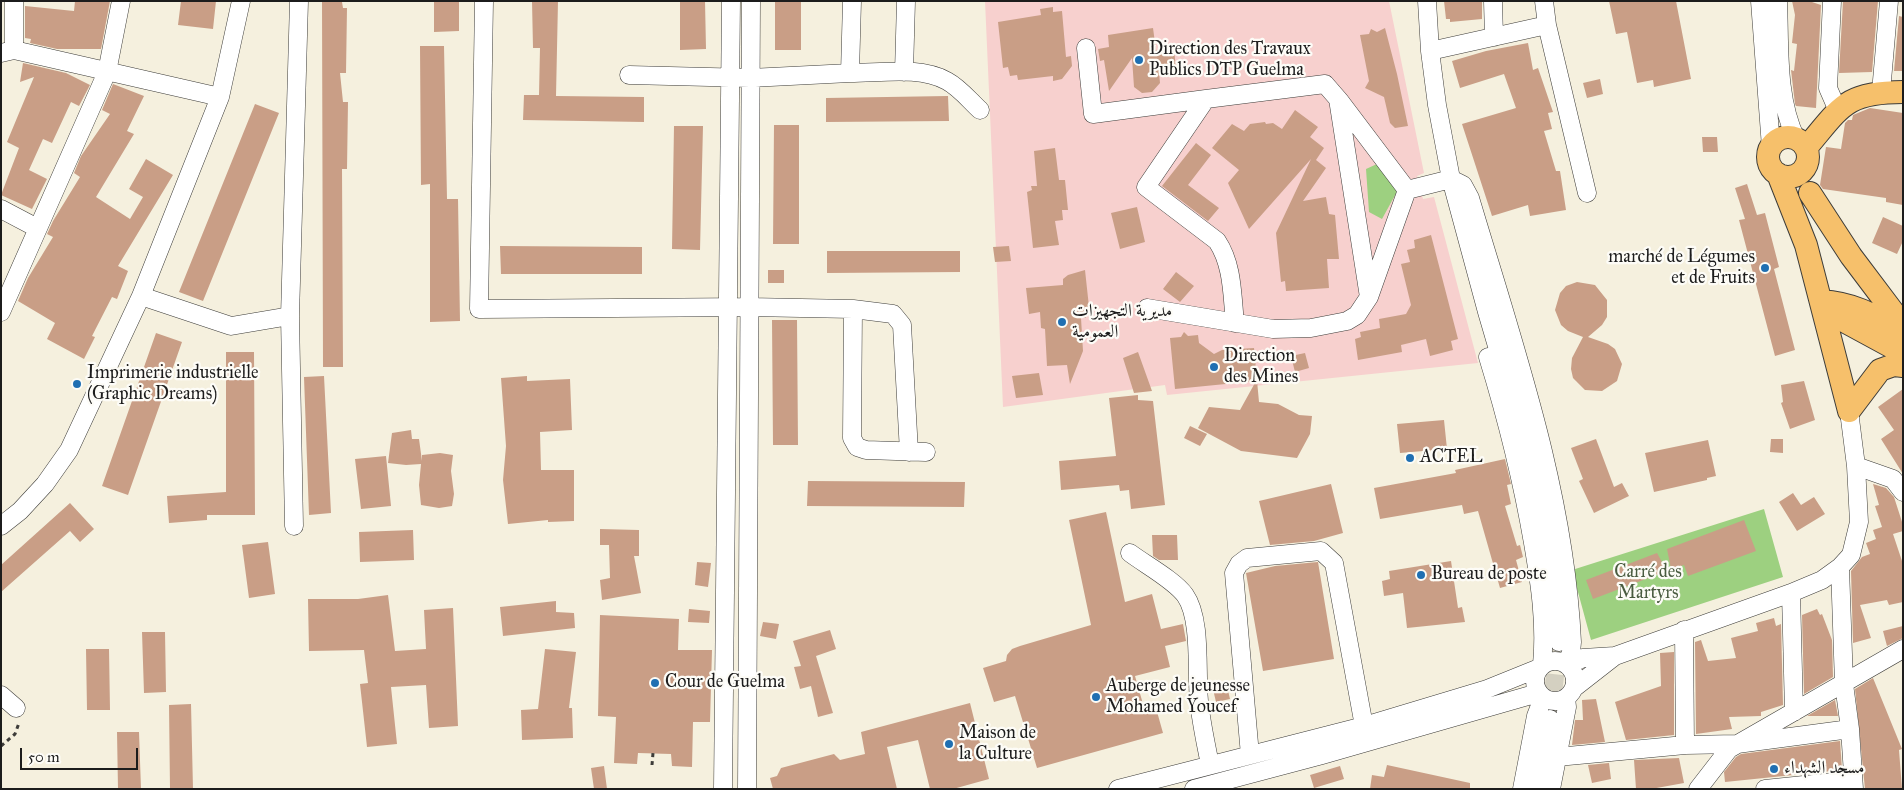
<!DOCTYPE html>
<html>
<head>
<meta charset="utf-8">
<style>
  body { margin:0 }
  #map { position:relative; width:1904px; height:790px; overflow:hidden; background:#f5f0de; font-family:"IM FELL Great Primer",serif }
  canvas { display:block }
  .frame { position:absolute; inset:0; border:2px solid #1c1c1c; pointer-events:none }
  .scale { position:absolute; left:20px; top:748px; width:118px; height:22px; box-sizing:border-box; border:2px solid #1c1c1c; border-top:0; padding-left:6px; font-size:15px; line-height:18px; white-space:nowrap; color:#1c1c1c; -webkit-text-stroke:4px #fdfcf7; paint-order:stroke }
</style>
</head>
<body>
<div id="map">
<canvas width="1904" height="790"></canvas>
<div class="frame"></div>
<div class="scale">50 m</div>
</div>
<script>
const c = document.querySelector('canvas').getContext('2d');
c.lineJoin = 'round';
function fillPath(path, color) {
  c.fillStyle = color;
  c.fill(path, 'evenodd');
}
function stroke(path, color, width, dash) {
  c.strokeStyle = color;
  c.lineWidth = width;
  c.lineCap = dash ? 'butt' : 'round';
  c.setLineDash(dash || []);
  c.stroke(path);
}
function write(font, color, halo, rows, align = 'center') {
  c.font = font + ' "IM FELL Great Primer",Amiri,serif';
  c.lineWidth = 4.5;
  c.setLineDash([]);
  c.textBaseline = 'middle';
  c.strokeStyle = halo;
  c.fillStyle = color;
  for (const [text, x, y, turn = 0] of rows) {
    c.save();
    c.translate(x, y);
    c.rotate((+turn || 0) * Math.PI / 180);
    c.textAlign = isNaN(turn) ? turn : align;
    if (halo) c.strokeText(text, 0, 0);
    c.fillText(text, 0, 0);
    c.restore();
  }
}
const built = new Path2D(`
  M985 1H1389L1424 173 1417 176 1423 199 1434 197 1478 363 1167 395 1165 385 1003 407Z`);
const green = new Path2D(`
  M1377 164 1399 188 1382 219 1369 212 1366 169Z
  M1764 509 1783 577 1591 640 1572 570Z`);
const building = new Path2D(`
  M75 1H110L101 49H57L30 43 31 39 25 38V6L74 11Z
  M181 1H216L213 29 178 25Z
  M322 1 342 2 343 8H347L346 73H340L343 102H348L347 169H342L343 367H323Z
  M434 1H459V31L434 32Z
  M532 1H558L556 96 644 97V122L523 120 524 95H539L540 48H533Z
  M680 1H705L706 49 680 50Z
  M775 1H801V50H775Z
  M1444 1H1482V19L1450 22V19H1446Z
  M1609 1H1676L1691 79 1654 87 1653 80 1637 83 1627 32 1616 34Z
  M1792 1H1809L1821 5 1816 108 1796 106 1795 104 1791 70 1794 71 1797 44 1792 43 1795 15Z
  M1843 1H1878L1872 72 1839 73Z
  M1053 7V12L1062 11 1066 57 1071 56 1072 66 1062 79 1053 81V76L1018 80 1017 75 1010 76 1008 67 1003 68 998 22 1041 15 1040 9Z
  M1899 16 1903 17V71H1894Z
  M1153 28 1156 50 1174 47 1176 71 1159 72 1160 83 1152 92 1142 93 1134 87 1132 58 1109 91 1104 60 1100 61 1098 49 1109 47 1108 35Z
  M1385 28 1397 74 1408 126 1395 128 1390 123 1384 97 1365 88 1369 81 1360 35 1369 34 1371 29 1377 32Z
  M1528 43 1533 70 1538 68 1553 112 1548 113 1552 129 1544 131 1556 171H1560L1566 210 1530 216 1528 205 1492 216 1462 124 1516 108 1504 74 1460 88 1452 61 1486 51Z
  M420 46H444L447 199H458L460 321 430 322V184L421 185Z
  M23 63 66 73 90 85 79 106 71 102 52 143 43 139 29 170 47 179 32 209 1 195 19 148 7 142 34 77 20 82Z
  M1600 79 1603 94 1587 98 1583 83Z
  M113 84 144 96 127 131 134 134 96 197 130 219 143 197 129 189 146 159 173 175 118 266 128 271 117 299 112 297 92 336 95 337 84 359 47 339 55 323 18 301 28 278 53 237 47 234 53 221 80 177 74 173 81 156 110 114 102 110Z
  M948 96 949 121 826 122V98Z
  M255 104 279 113 203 301 179 292Z
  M1870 108 1903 113V205L1886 202V198L1823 189 1820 185 1826 147 1841 149 1845 123 1848 120H1852L1853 115Z
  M1295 110 1318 127 1310 137 1324 148 1316 160 1326 168 1303 201 1326 197 1329 214 1335 215 1339 259H1327L1329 288 1286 291 1285 281 1281 282 1276 233 1311 159 1249 229 1228 183 1239 170 1212 148 1232 124 1244 131 1250 124 1265 122 1266 124 1273 123 1282 129Z
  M774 125H799V244H773Z
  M674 126H703L700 250 672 249Z
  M1702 137H1717L1718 152H1703Z
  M1196 143 1211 155 1188 185 1219 208 1208 221 1162 186Z
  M1055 148 1059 180H1065L1068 210H1062L1063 220 1055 221 1059 245 1033 248 1027 192 1032 190 1031 186H1037L1034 151Z
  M1747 184 1757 215 1765 213 1779 267 1774 269 1795 350 1775 356 1739 220 1745 219 1735 188Z
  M1137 207 1145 242 1120 249 1111 213Z
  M1883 217 1903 226V241L1897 254 1872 243Z
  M1431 235 1458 339 1451 341 1453 350 1430 356 1426 339 1401 345 1402 352 1358 360 1355 339 1361 337 1360 332 1380 328 1379 319 1406 314 1411 305 1401 264 1410 262 1407 250 1415 248 1414 240Z
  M500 246 642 247V274H501Z
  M1009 246 1011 261 995 262 993 247Z
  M827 251H960V272L827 273Z
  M768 270H784V283H768Z
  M1085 270 1089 307H1085L1086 318H1081L1083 351 1070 384 1067 365 1047 366 1045 329 1041 328 1040 312 1029 314 1026 288 1063 285V279L1068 275Z
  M1176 272 1194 286 1180 302 1163 289Z
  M1577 282 1595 285 1607 300V317L1602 325 1588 337 1608 344 1615 349 1622 364 1617 381 1602 391 1585 390 1573 378 1571 369 1572 358 1583 337 1568 331 1561 325 1555 310 1560 293 1566 286Z
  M772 320H797L798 445H773Z
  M1184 332 1188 336 1198 335 1199 343 1214 354 1222 350 1254 348 1259 402 1278 404 1299 415 1312 416 1310 434 1297 458 1241 451 1198 428 1209 407 1240 410 1256 381 1175 389 1170 338 1181 337Z
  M156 333 182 342 128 495 102 486Z
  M226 352H254L255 515H207V520L169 523 167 496 226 492Z
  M1138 352 1152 391 1134 393 1123 358Z
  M1305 353 1309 368 1295 372 1291 356Z
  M1039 373 1043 395 1016 398 1012 376Z
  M324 376 331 513 309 515 304 377Z
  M527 376V381L570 379 572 430 540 432 541 470H574V521L548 522V520L508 524 503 480 506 446 501 378Z
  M1804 381 1815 420 1790 429 1781 403 1783 402 1781 385Z
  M1903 389V474L1881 439 1894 430 1878 407Z
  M1138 395V400L1153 401 1165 505 1131 509 1129 490 1120 491 1119 485 1061 490 1059 461 1116 456 1109 398Z
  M1444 420 1447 449 1400 453 1397 424Z
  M1190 426 1207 434 1200 446 1184 438Z
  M411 430 412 439H419L422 461V455L440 453 453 455 451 471 454 494 452 506 439 508 421 505 419 485 421 464 406 465 388 463 392 433Z
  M1596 439 1614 487 1622 483 1629 496 1594 513 1579 481 1583 479 1571 448Z
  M1771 439H1783V453L1770 452Z
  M1708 440 1716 476 1707 478V480L1654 492 1645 453Z
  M386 456 391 506 361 509 355 459Z
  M1505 459 1511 484 1507 485 1511 504 1505 506 1517 546 1520 545 1523 557 1516 560 1522 582 1500 588 1478 511 1464 514 1462 505 1380 519 1374 488 1456 473 1455 470Z
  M808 481 965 482 964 507 807 506Z
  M1331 484 1343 533 1314 541 1270 545 1259 501Z
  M1873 484 1886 488 1894 497 1903 525V531L1893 534 1903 564V602L1889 605 1887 600 1860 605 1871 638 1853 643 1851 571 1862 557 1870 554 1866 543 1876 539 1873 530 1882 527 1875 506 1879 505Z
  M1793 493 1801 505 1814 497 1825 514 1797 531 1779 502Z
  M70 503 94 529 80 542 70 531 1 592V565Z
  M1106 512 1125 602 1152 594 1161 629 1183 624 1186 641 1165 646 1170 667 1135 676 1145 711 1156 708 1163 733 1037 768 1015 696 994 702 983 668 1006 661 1007 655 1012 649 1020 646 1091 625 1069 520Z
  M1744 520 1756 551 1688 576 1684 565 1671 569 1667 549Z
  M600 529 639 530V556H634L641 593 602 600 600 580 610 578 609 545H600Z
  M413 530 414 560 360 562 359 532Z
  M1152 535H1177L1178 560H1159L1153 556Z
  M268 542 275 594 249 598 242 545Z
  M1657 553 1667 571 1593 599 1586 580Z
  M1451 561 1458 608 1462 607 1465 622 1407 628 1403 593 1384 596 1382 581 1390 579 1389 571Z
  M697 562 711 563 708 587 695 585Z
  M1318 562 1334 659 1263 671 1246 573 1275 566Z
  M388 595 395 651 426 649 424 610 453 608 458 726 429 728 426 685 391 687 397 744 367 747 360 684 368 683 364 650 309 651 308 599H358Z
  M556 601V612L574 613 575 628 503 636 500 607Z
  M689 609 710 611 709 623 688 622Z
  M1817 609 1820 615 1822 614 1832 640 1833 677 1804 694 1802 615Z
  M600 615 679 619 678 650H712L710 722H693L692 767 672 766 671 754 638 753 637 764 614 763 616 717 598 716Z
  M1774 618 1776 626 1781 624 1783 705 1761 712V716L1729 717 1732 729 1696 734 1695 642 1701 640 1708 661 1736 658 1731 638 1758 631 1756 623Z
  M763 622 779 624 776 639 760 636Z
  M1903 626V638L1887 646 1883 631Z
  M830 630 836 649 816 656 833 713 818 717 811 686 800 689 794 667 801 666 793 641Z
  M142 632H165L166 692 144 693Z
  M86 649H109L110 710H87Z
  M545 649 576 652 569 708H572L573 738 522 740 521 710 538 709Z
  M1674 652V735L1626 740 1615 702 1661 686 1660 653Z
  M1873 678 1902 749 1899 750 1902 789H1865L1855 689Z
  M1226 682 1230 699 1216 702 1212 685Z
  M1596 699 1605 742 1572 745 1575 720H1583L1582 700Z
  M1835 700 1838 716H1807Z
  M970 703 989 779 953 789H930L918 740 887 747 897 789H773L770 778 777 776 781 768 834 754 840 760 865 754 861 732Z
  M191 704 193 789H170L169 705Z
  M117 732H139L141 789H118Z
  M1840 741 1842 770 1725 782 1724 772 1736 757 1741 754Z
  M1679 758 1684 783 1651 789H1636L1634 760Z
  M1609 763 1611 779 1592 783 1588 765Z
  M1387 765 1470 783V789H1370L1372 775 1384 777Z
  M604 766 607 789H594L591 768Z
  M1340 766 1344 779 1314 788 1310 775Z`);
const minorTunnel = new Path2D(`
  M1550 719 1559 642`);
const path = new Path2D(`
  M1 746 15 734 19 723
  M652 765 653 753`);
const minor = new Path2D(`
  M14 1V50
  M484 1 479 309 749 307 853 309 893 314 902 325 909 452
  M1427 1 1430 51 1437 105 1451 179 1487 312 1538 486 1554 585 1559 642
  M1493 1 1494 37
  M1544 1 1547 25 1587 193
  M1760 1 1771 147
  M1778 1C1780 46 1776 97 1796 139
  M1832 1 1828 88 1838 111
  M1086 48 1093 114 1206 99
  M1430 51 1547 25
  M1 53 14 50 220 97
  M904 72 906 1
  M850 73C881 73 920 66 947 81 960 88 970 101 980 110
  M629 75 750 78 850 73 852 1
  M1881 92 1889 1
  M1407 190 1451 179 1463 185 1470 198C1513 343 1565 490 1572 642L1571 653 1566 664
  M1 209 37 228
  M141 296 231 326 290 316
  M1147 308 1273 329 1311 328 1347 321 1357 315 1369 297 1407 190 1339 100
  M853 309 852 438 857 447 866 450 926 452
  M1 312 107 72 121 1
  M1235 323C1232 295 1233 265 1217 241L1146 187 1206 99 1325 84 1338 99 1369 297
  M1488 357C1507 419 1522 479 1533 543 1540 584 1546 624 1542 665
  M1856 466 1893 479 1903 492
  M1 526 20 511 45 484 69 450 141 296 220 97 241 1
  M294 526 290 316 299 1
  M1130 553C1146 565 1174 580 1185 595 1202 619 1196 672 1199 701 1201 722 1206 744 1210 765
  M1840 567 1844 684 1850 729 1854 789
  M1791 593 1794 712
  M1684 630 1685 745
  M1535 681a20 20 0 1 1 40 0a20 20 0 1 1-40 0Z
  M1568 665 1583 658 1615 656
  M1574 688 1615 656 1791 593 1822 580 1840 567 1851 555 1859 522 1856 466 1849 411
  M1 695 16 708
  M1250 755 1234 573 1239 564 1247 558 1321 551 1334 563 1364 726
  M1557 757 1685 745 1737 744 1850 729
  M723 789 731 1
  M747 789 751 1
  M1118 789 1364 726 1487 689 1539 668
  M1194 789 1322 755 1538 693
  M1522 789 1536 716 1543 698
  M1537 789 1550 719
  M1551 789 1567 707 1566 698
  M1698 789 1729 749 1903 649
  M1765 789 1853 780`);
const major = new Path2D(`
  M1768 157a20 20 0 1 1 40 0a20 20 0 1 1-40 0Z
  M1806 148C1841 107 1845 92 1903 92
  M1778 174 1806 245 1849 411
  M1810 193 1851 256 1903 325
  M1821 301 1844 321 1903 353
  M1821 301C1852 303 1873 314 1898 330
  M1849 411 1880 370 1894 365 1903 366`);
const markers = [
  [1139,60,5,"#1f6fb2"],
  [1765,268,5,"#1f6fb2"],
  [1062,322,5,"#1f6fb2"],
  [1214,367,5,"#1f6fb2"],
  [77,384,5,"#1f6fb2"],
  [1410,458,5,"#1f6fb2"],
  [1421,575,5,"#1f6fb2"],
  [655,683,5,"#1f6fb2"],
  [1096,697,5,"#1f6fb2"],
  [949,744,5,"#1f6fb2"],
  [1774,769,5,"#1f6fb2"]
];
const poiNames = [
  ["Direction des Travaux",1149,50],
  ["Publics DTP Guelma",1149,71],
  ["marché de Légumes",1755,258,"right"],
  ["et de Fruits",1755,279,"right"],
  ["مديرية التجهيزات",1072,312],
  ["العمومية",1072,333],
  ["Direction",1224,357],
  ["des Mines",1224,378],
  ["Imprimerie industrielle",87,374],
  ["(Graphic Dreams)",87,395],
  ["ACTEL",1420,458],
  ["Bureau de poste",1431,575],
  ["Cour de Guelma",665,683],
  ["Auberge de jeunesse",1106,687],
  ["Mohamed Youcef",1106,708],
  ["Maison de",959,734],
  ["la Culture",959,755],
  ["مسجد الشهداء",1784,769]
];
const parkNames = [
  ["Carré des",1648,573],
  ["Martyrs",1648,594]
];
fillPath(built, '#f7d0ce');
fillPath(green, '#9dd080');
fillPath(building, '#c99e86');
stroke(minorTunnel, '#d4d0c1', 18, [18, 9]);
stroke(minor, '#3d3c39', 19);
stroke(major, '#3d3c39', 24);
stroke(path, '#3d3c39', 3, [4, 4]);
stroke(minor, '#fff', 18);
stroke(major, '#f6c06b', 22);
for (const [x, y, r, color] of markers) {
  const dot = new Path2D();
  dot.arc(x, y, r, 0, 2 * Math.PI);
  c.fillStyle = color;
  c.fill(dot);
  stroke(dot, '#fdfcf7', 2);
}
write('18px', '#1c1c1c', '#fdfcf7', poiNames, 'left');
write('18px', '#495b3f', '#fdfcf7', parkNames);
</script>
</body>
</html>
